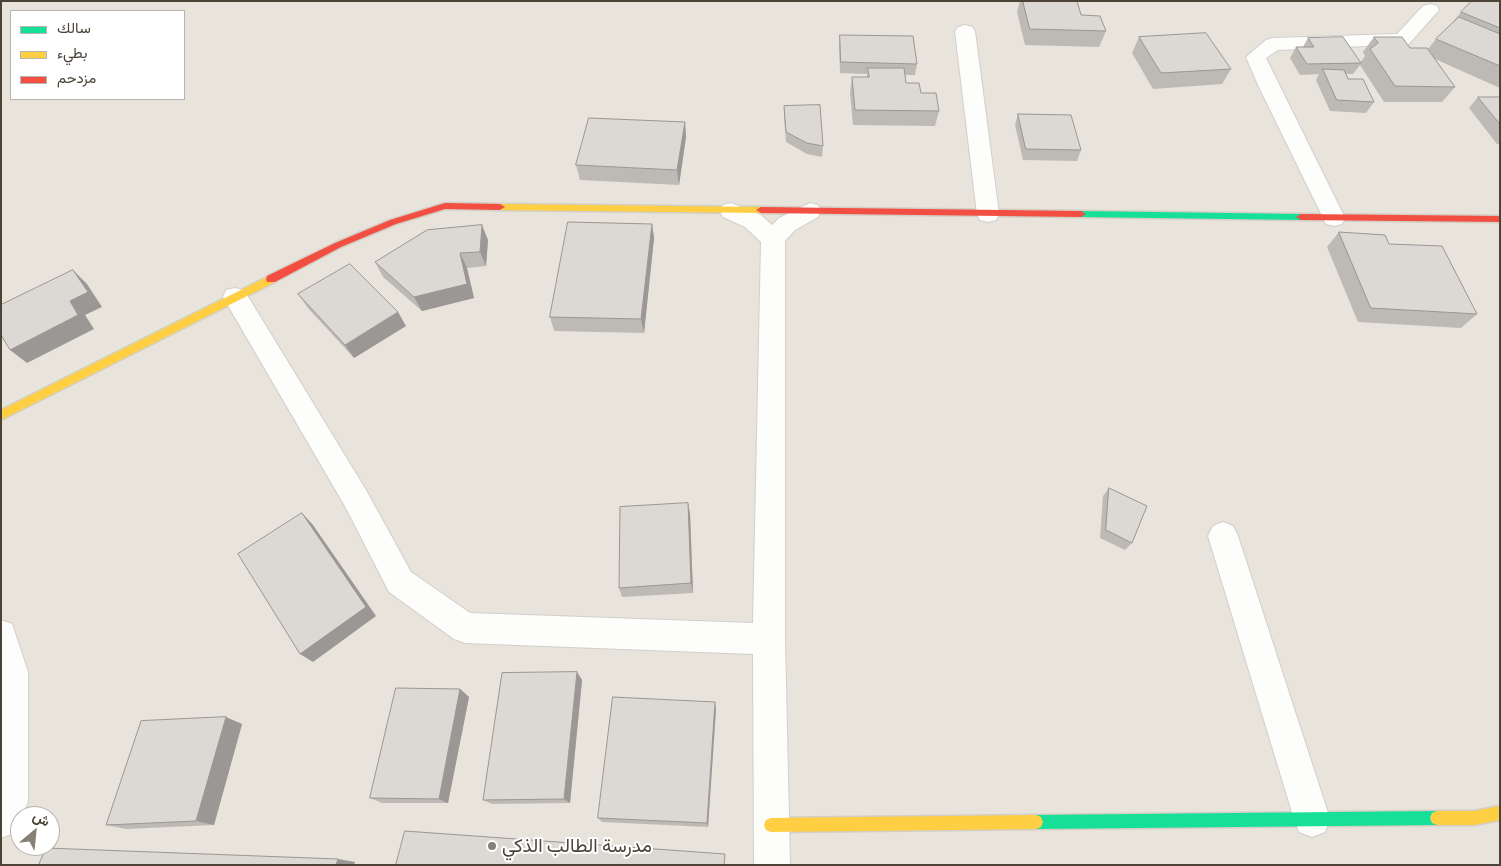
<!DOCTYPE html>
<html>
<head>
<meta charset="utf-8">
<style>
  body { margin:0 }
  #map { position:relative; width:1501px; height:866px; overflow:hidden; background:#f4f1ee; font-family:Cabin,Vazirmatn,sans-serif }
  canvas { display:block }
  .frame { position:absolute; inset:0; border:2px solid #4c4337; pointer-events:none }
  .legend { position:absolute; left:10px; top:10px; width:175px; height:90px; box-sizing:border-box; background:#fff; border:1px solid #b7b4af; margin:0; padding:6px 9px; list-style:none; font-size:15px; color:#4c4337 }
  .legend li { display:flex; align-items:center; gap:10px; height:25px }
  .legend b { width:25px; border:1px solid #b7b4af }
  .north { position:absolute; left:10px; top:806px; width:50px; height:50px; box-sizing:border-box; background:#fff; border:1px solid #b7b4af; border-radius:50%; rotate:28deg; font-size:14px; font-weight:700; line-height:20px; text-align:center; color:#4c4337 }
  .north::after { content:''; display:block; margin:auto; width:18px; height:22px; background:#878077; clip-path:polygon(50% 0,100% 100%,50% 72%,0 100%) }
</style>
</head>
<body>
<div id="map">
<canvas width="1501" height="866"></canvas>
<div class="frame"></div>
<ul class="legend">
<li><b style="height:6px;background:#16e098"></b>سالك</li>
<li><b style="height:6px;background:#ffcf43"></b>بطيء</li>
<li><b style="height:6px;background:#f24e42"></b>مزدحم</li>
</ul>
<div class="north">ش</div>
</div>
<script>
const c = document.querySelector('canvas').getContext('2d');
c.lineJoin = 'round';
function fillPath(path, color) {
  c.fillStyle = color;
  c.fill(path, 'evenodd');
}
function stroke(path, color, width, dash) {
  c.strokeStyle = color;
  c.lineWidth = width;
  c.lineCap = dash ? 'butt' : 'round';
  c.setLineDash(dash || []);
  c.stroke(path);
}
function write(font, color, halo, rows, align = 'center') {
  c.font = font + ' Cabin,Vazirmatn,sans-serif';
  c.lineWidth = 4;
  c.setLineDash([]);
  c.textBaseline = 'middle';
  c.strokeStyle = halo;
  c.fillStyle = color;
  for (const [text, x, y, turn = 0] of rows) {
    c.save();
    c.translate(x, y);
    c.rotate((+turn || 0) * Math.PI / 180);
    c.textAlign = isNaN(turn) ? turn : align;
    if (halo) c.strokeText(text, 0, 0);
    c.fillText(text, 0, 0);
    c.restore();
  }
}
const residential = new Path2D(`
  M1 1H1500V865H1ZM11 11H184V99H11ZM20 816H50V846H20Z`);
const street = new Path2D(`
  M1430 4 1437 6 1439 10 1409 44 1278 50 1266 58 1345 218 1342 224 1334 226 1326 224 1258 85 1246 57 1266 40 1273 38 1397 34 1423 6Z
  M965 25 972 27 975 31 999 214 996 220 988 222 980 220 977 214 955 31 958 27Z
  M731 203 761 215 772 225 779 218 810 203 818 205 821 211 818 217 795 230 785 241V639L790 865H754L753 654 465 643 454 639 389 592 346 508 223 297 226 290 235 288 244 290 366 490 411 572 470 613 753 623 761 242 745 227 723 217 720 211 723 205Z
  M1223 522 1233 526 1238 536 1330 819 1325 832 1312 837 1299 832 1294 819 1208 536 1213 526Z
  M1 620 12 624 28 672V802L14 833 1 838Z`);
const fast = new Path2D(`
  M1081 211 1301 214 1306 217 1301 220 1081 217 1076 214Z
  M1437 811 1442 813 1444 818 1442 823 1437 825 1036 829 1031 827 1029 822 1031 817 1036 815Z`);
const slow = new Path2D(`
  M500 204 761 207 766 210 761 213 500 210 495 207Z
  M271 275 275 276 276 279 275 282 1 420V410Z
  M1500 806V820L1474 825H1437L1432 823 1430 818 1432 813 1437 811H1474Z
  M1036 815 1041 817 1043 822 1041 827 1036 829 771 832 766 830 764 825 766 820 771 818Z`);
const jam = new Path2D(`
  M445 203 500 204 505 207 500 210 445 209 396 224 341 247 275 282H267L266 279 267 276 335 243 390 220Z
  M761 207 1081 211 1086 214 1081 217 761 213 756 210Z
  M1301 214 1500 216V222L1301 220 1296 217Z`);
const wall = new Path2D(`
  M1020 1H1077L1081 15 1106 31 1099 47 1025 45 1017 12Z
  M1500 1V88L1435 59 1455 87 1442 102H1384L1360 65 1353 74H1346L1348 79 1374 102 1366 113 1330 111 1316 80 1319 74 1300 75 1290 58 1296 47H1303L1308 38 1360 63 1365 56 1363 52 1374 37 1410 48 1428 49 1436 39 1451 25 1461 12Z
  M840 35 917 64 915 75H905L906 83 921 93 939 111 935 126 853 125 850 93 852 77H867V74L840 73 839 46Z
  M1139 37 1231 69 1222 84 1153 89 1132 53Z
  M1478 97H1500V144H1497L1469 108Z
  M784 106 823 146 822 157 807 154 786 142 784 116Z
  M1018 114 1081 150 1077 161 1023 160 1015 125Z
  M685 122 686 137 679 185 580 180 576 165Z
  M652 224 654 238 644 333 554 331 550 317Z
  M1339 232 1389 244 1477 314 1461 328 1358 322 1327 247Z
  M488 240 486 266 467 268 474 298 422 311 383 277 375 262Z
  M298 294 406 326 354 358 308 308Z
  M1109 488 1132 543 1125 550 1100 538 1103 496Z
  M688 503 690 514 693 593 622 597 619 588Z
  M577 672 582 680 570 803 492 804 483 800Z
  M460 689 469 697 448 803H382L370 798Z
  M716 709 708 827 602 822 598 818Z
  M242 724 214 825 126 829 106 825Z`);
const shadedWall = new Path2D(`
  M685 122 686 137 679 185 677 170Z
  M652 224 654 238 644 333 641 319Z
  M482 225 488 240 486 266 480 252Z
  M460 253 467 268 474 298 422 311 414 297Z
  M73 270 87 284 102 307 85 315 94 329 27 363 10 350 70 301Z
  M398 312 406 326 354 358 345 345Z
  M688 503 690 514 693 593 691 583Z
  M302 513 313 525 376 616 313 662 300 654Z
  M577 672 582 680 570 803 564 799Z
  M460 689 469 697 448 803 439 799Z
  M715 702 716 709 708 827 707 823Z
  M226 717 242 724 214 825 196 821Z
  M338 859 355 862 354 865H336Z`);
const building = new Path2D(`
  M1023 1H1077L1081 15 1100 16 1106 31 1030 29Z
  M1472 1H1500V28L1461 12Z
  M1459 17 1500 34V66L1436 39Z
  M1206 33 1231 69 1161 73 1139 37Z
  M840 35 913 36 917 64 841 62Z
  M1343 37 1361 63 1307 64 1296 47H1314L1308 38Z
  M1374 37H1402L1410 48H1427L1455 87 1395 86 1370 49 1378 43Z
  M868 68H904L906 83H919L921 93H936L939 111 855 110 852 77H869Z
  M1323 69 1344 70 1348 79H1363L1374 102 1337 100Z
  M1478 97H1500V124Z
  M820 105 823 146 807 143 786 132 784 106Z
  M1018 114 1071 115 1081 150 1026 149Z
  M589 118 685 122 677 170 576 165Z
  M568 222 652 224 641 319 550 317Z
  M482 225 480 252 460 253 467 284 414 297 375 262 427 230Z
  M1339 232 1385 235 1389 244 1442 246 1477 314 1371 308Z
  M350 264 398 312 345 345 298 294Z
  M73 270 88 292 70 301 78 315 10 350 1 335V305Z
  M1109 488 1147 506 1132 543 1106 530Z
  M688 503 691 583 619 588 620 507Z
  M302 513 366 607 300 654 238 554Z
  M577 672 564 799 483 800 502 673Z
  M396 688 460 689 439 799 370 798Z
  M613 697 715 702 707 823 598 818Z
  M226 717 196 821 106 825 141 721Z
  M405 831 725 854 724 865H396Z
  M46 848 338 859 336 865H39Z`);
const markers = [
  [492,846,5,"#878077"]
];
const nearPoinames = [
  ["مدرسة الطالب الذكي",502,846]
];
fillPath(residential, '#e8e3db');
stroke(street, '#d2cfcb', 2);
stroke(fast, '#d4cec4', 3);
stroke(slow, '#d4cec4', 3);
stroke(jam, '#d4cec4', 3);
fillPath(street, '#fdfdfc');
fillPath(fast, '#16e098');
fillPath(slow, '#ffcf43');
fillPath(jam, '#f24e42');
fillPath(wall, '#bdbab5');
fillPath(shadedWall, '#9a9794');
fillPath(building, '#dcd8d3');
stroke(building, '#9a9794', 1);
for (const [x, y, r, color] of markers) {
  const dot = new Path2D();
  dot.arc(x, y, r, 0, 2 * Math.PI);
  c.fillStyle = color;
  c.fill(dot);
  stroke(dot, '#fff', 2);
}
write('19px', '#4c4337', '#fff', nearPoinames, 'left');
</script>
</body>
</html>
